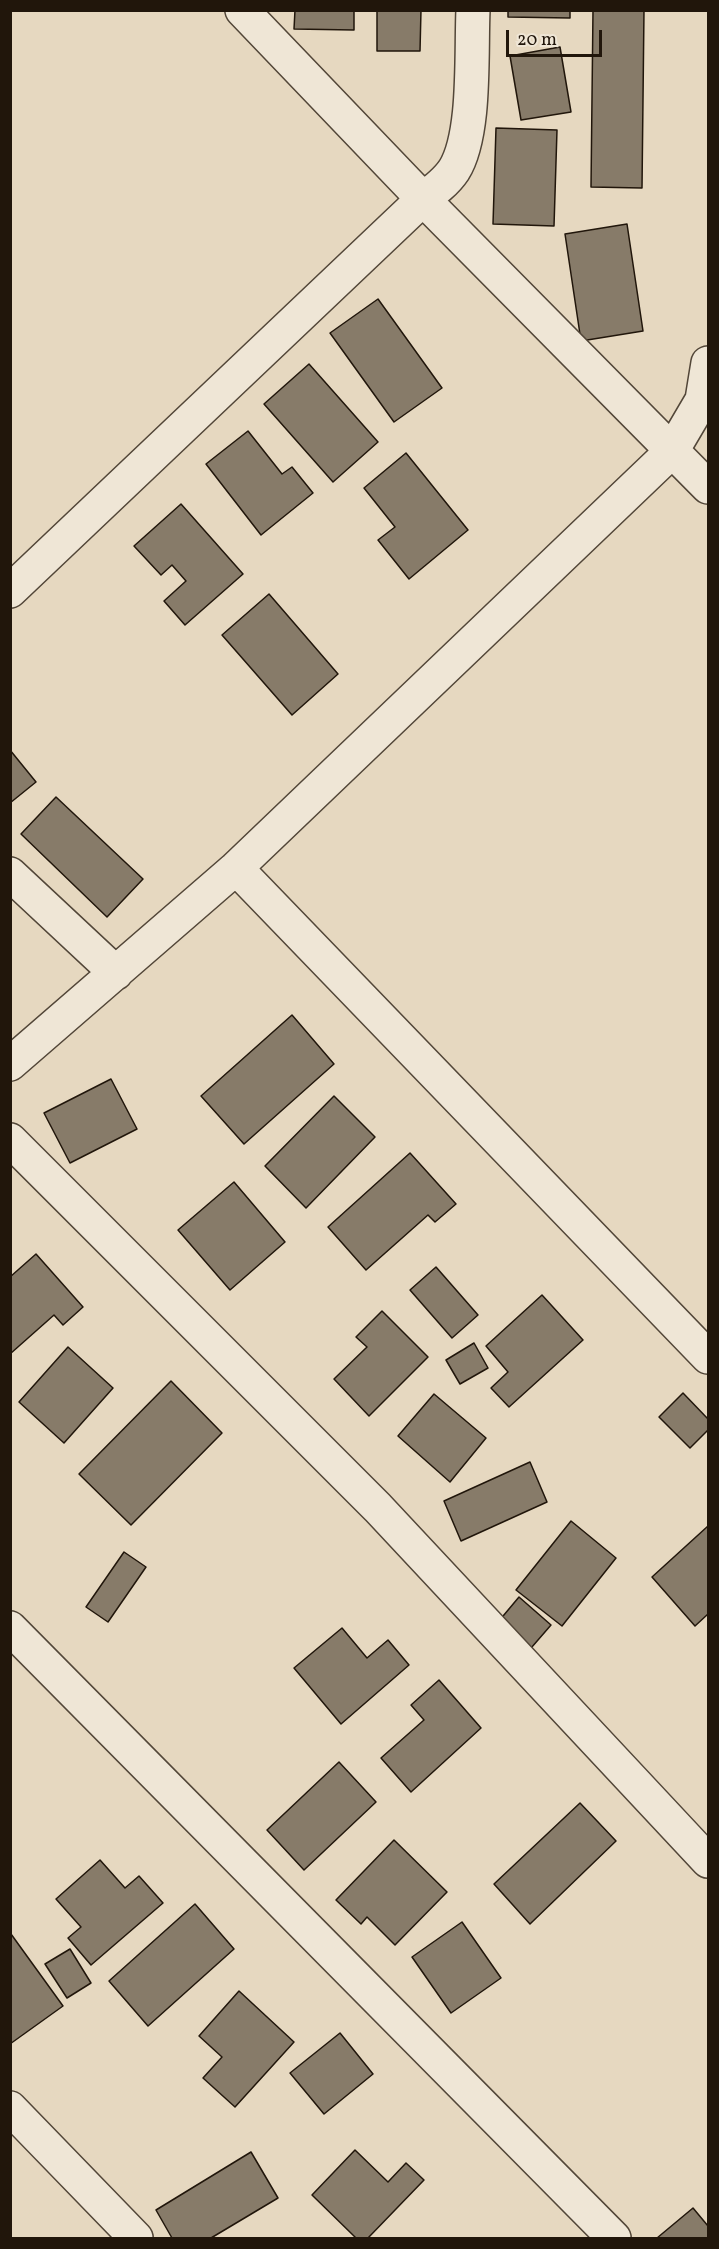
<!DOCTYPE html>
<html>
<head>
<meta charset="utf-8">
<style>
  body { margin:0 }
  #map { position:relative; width:719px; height:2249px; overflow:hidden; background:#e6d8c0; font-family:Vollkorn,serif }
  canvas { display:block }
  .frame { position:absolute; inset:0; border:12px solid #21160b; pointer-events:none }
  .scale { position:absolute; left:506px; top:30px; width:96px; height:27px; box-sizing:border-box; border:3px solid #21160b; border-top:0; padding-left:8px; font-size:18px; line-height:21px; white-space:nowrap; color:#21160b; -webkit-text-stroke:4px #efe6d6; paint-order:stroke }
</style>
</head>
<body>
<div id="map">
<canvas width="719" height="2249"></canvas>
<div class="frame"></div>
<div class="scale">20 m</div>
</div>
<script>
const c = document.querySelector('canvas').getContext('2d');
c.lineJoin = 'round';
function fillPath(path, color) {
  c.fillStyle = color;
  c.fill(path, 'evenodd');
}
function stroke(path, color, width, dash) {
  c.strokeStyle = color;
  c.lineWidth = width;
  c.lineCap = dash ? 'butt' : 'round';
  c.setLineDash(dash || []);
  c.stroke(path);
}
const building = new Path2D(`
  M295 10H354V30L294 29Z
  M377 10H421L420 51H377Z
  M508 10H570V18L508 17Z
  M593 10H644L642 188 591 187Z
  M560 47 571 112 521 120 510 56Z
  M496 128 557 130 554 226 493 224Z
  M627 224 643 331 581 341 565 234Z
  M378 299 442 388 394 422 330 333Z
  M309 364 378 442 333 482 264 404Z
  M248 431 282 474 292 467 313 493 261 535 206 464Z
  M406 453 468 530 409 579 378 540 395 527 364 488Z
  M181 504 243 574 185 625 164 601 186 581 172 565 161 575 134 546Z
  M269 594 338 674 292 715 222 635Z
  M10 750 36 782 10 803Z
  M56 797 143 879 107 917 21 834Z
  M292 1015 334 1064 244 1144 201 1096Z
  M111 1079 137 1129 70 1163 44 1113Z
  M334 1096 375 1137 306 1208 265 1166Z
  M410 1153 456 1204 435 1222 428 1215 366 1270 328 1227Z
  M234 1182 285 1242 230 1290 178 1230Z
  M36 1254 83 1307 63 1325 54 1315 10 1354V1277Z
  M436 1267 478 1315 452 1338 410 1290Z
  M542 1295 583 1340 509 1407 491 1388 508 1372 486 1346Z
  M382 1311 428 1357 369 1416 334 1379 367 1347 356 1337Z
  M474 1343 488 1368 460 1384 446 1360Z
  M68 1347 113 1388 64 1443 19 1402Z
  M171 1381 222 1433 131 1525 79 1474Z
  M683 1393 708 1419V1430L690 1448 659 1417Z
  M434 1394 486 1438 450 1482 398 1436Z
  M530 1462 547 1502 461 1541 444 1501Z
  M571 1521 616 1558 562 1626 516 1590Z
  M708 1526V1614L695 1626 652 1577Z
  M124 1552 146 1567 108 1622 86 1607Z
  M519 1597 551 1625 525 1655 493 1628Z
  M342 1628 367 1658 388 1640 409 1665 341 1724 294 1668Z
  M439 1680 481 1728 411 1792 381 1758 424 1720 411 1705Z
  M339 1762 376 1802 304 1870 267 1830Z
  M580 1803 616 1841 530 1924 494 1884Z
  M394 1840 447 1892 395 1945 367 1917 361 1924 336 1900Z
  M100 1860 125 1888 139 1876 163 1903 91 1965 68 1938 81 1927 56 1899Z
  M195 1904 234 1949 148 2026 109 1981Z
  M462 1922 501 1978 451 2013 412 1957Z
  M11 1934 63 2006 10 2044V1934Z
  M70 1949 91 1983 67 1998 45 1964Z
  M239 1991 294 2042 235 2107 203 2078 222 2057 199 2036Z
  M340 2033 373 2074 324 2114 290 2073Z
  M355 2150 388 2182 406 2163 424 2180 368 2238H356L312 2195Z
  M251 2152 278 2198 211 2238H172L156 2210Z
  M693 2208 708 2226V2238H657Z`);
const street = new Path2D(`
  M242 10 423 199 708 487
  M10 591 423 199C434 191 446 182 454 170 476 135 471 54 473 10
  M236 868 708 1357
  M10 874 116 973
  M10 1064 236 868 672 451 702 400 708 363
  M10 1140 378 1508 708 1861
  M10 1628 614 2238
  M10 2108 136 2238`);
fillPath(building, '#877b69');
stroke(building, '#21160b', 1.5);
stroke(street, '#524638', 36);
stroke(street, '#efe6d6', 33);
</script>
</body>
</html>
